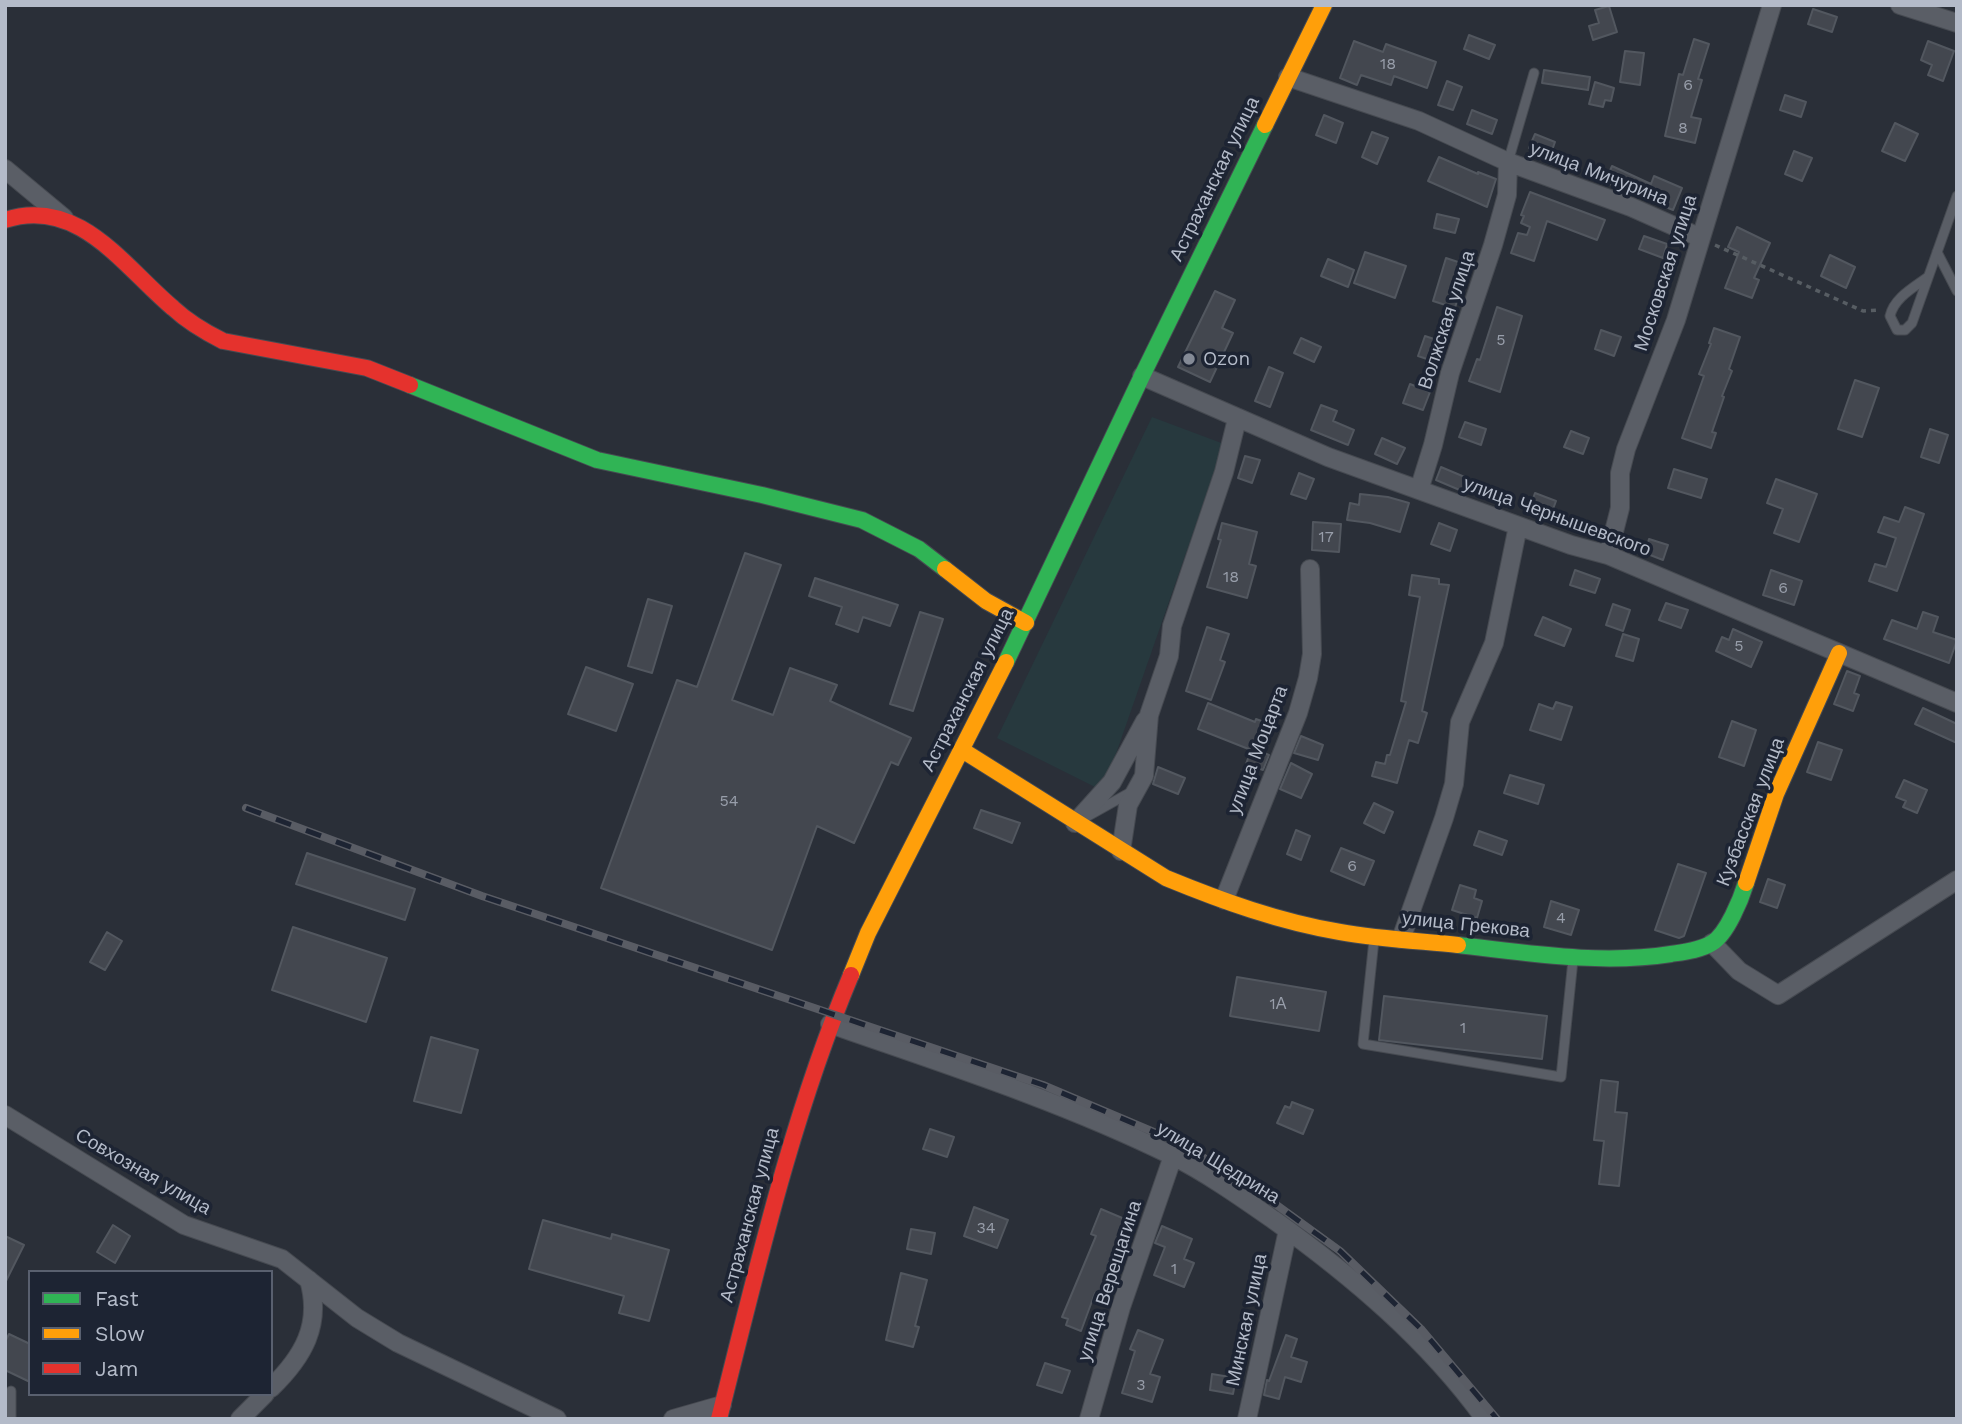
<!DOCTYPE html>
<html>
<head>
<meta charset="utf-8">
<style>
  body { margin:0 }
  #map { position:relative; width:1962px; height:1424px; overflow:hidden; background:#2a2f38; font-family:"Work Sans",sans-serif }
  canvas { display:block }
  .frame { position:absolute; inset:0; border:7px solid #b4bbc9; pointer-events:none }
  .legend { position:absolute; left:28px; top:1270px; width:245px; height:126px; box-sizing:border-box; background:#1d2433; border:2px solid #59606f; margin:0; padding:9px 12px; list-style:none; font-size:21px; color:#b4bbc9 }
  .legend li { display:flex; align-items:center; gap:14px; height:35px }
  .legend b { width:35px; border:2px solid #59606f }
</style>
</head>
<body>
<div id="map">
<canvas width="1962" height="1424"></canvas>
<div class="frame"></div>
<ul class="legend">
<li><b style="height:9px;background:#30b455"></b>Fast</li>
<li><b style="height:9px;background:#ff9f0a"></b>Slow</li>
<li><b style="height:9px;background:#e5322d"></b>Jam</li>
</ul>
</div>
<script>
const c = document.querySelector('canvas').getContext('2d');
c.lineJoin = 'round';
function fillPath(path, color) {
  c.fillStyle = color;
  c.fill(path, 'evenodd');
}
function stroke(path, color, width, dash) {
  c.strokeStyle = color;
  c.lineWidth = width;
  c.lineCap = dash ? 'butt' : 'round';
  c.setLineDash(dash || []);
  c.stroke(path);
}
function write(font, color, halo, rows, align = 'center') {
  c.font = font + ' "Work Sans",sans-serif';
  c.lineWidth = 7;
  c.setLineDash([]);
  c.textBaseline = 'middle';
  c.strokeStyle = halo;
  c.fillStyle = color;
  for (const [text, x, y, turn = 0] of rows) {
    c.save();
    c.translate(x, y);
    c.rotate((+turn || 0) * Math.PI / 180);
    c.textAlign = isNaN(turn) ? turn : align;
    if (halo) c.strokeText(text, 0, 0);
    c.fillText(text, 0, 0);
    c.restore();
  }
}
const green = new Path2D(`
  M1152 417 1224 444 1103 791 997 738Z`);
const building = new Path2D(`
  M1609 6 1617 32 1593 40 1589 26 1599 23 1595 10Z
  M1813 9 1837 17 1832 32 1808 24Z
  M1469 35 1495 45 1489 59 1464 49Z
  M1694 39 1709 44 1698 79 1702 80 1691 117 1701 119 1695 143 1665 136 1679 74 1683 75Z
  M1354 41 1383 52 1386 44 1436 62 1427 88 1394 76 1391 85 1361 75 1357 85 1340 78Z
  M1928 41 1954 51 1943 81 1928 75 1932 65 1921 60Z
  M1625 51 1644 53 1640 85 1620 82Z
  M1544 70 1590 77 1588 90 1542 83Z
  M1447 81 1462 87 1453 110 1438 105Z
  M1595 82 1614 88 1611 101 1605 100 1603 107 1589 104Z
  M1785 95 1806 102 1801 117 1780 110Z
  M1472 110 1497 120 1492 134 1467 124Z
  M1324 115 1343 123 1336 143 1316 135Z
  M1895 123 1918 134 1905 161 1882 151Z
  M1372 132 1388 138 1377 164 1362 157Z
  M1535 134 1555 142 1550 156 1529 148Z
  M1794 151 1812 158 1802 181 1785 174Z
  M1439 157 1478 174V172L1496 179 1487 207 1428 181Z
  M1612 166 1651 184 1654 176 1682 188 1673 210 1605 182Z
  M1530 192 1605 220 1597 240 1547 221 1534 261 1511 253 1518 233 1527 235 1530 227 1521 223 1524 216 1521 215Z
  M1437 214 1459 219 1455 233 1434 228Z
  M1737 227 1770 243 1754 278 1759 280 1752 298 1725 288 1739 252 1728 247Z
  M1644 236 1667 244 1663 258 1639 249Z
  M1365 252 1406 266 1395 298 1354 283Z
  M1830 255 1855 267 1846 288 1821 276Z
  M1446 258 1467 265 1455 308 1433 301Z
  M1328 259 1354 270 1348 287 1321 276Z
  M1215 291 1235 300 1222 328 1233 333 1210 382 1178 367Z
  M1497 307 1522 316 1500 392 1469 381 1477 359 1480 360Z
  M1714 328 1740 337 1729 369 1732 371 1722 396 1724 397 1712 432 1716 433 1711 448 1682 438 1704 376 1699 374 1711 344 1709 343Z
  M1601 330 1621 337 1614 356 1595 349Z
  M1425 336 1446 343 1439 363 1418 356Z
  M1301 338 1321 347 1314 362 1294 353Z
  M1269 367 1283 373 1270 407 1255 401Z
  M1855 380 1879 388 1862 437 1838 429Z
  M1410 384 1430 392 1423 410 1403 403Z
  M1321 405 1337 411 1333 421 1354 430 1348 445 1311 430Z
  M1465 422 1486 429 1481 445 1459 437Z
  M1930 429 1948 435 1939 463 1921 457Z
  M1571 431 1589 438 1583 454 1564 447Z
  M1382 438 1405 448 1397 464 1375 454Z
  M1245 456 1260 460 1252 483 1238 478Z
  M1441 467 1467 478 1462 491 1436 480Z
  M1674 469 1707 479 1701 498 1668 488Z
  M1299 473 1314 479 1306 499 1291 494Z
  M1776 479 1817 494 1799 542 1774 533 1783 509 1767 503Z
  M1535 493 1556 501 1549 520 1528 512Z
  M1360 494 1388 497 1409 503 1400 532 1370 523 1347 520 1350 503 1359 505Z
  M1905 507 1924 514 1897 591 1869 581 1875 564 1886 567 1896 538 1878 532 1884 517 1899 522Z
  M1313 522 1341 524 1339 552 1312 550Z
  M1222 523 1257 532 1249 564 1256 566 1247 598 1207 587 1221 540 1218 539Z
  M1439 523 1457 530 1450 551 1431 544Z
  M1649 539 1668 545 1663 560 1645 553Z
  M745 553 781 565 732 700 773 715 790 668 837 685 830 701 911 738 898 765 891 762 854 843 817 826 772 950 601 888 677 680 697 687Z
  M1575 570 1600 579 1595 593 1570 585Z
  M1771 570 1802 581 1794 605 1763 595Z
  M1412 575 1439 579V584L1449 585 1422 711 1427 713 1418 743 1409 740 1397 783 1372 776 1376 762 1385 764 1387 755H1390L1406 702 1401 701 1420 597 1409 595Z
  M815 578 898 605 890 626 863 617 858 632 836 624 842 607 809 596Z
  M648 599 672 606 652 673 628 666Z
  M1666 603 1688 610 1681 628 1659 620Z
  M1613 604 1630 610 1623 631 1606 625Z
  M920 612 943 619 913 711 890 704Z
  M1923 612 1938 617 1933 632 1957 640 1949 663 1884 639 1892 620 1917 629Z
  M1543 617 1571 629 1564 646 1535 635Z
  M1207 627 1229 634 1220 660 1225 662 1211 700 1186 691Z
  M1733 629 1762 642 1751 667 1716 651 1722 637 1729 640Z
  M1623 634 1639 639 1633 661 1616 656Z
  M586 667 633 684 616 731 568 714Z
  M1847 671 1860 676 1854 693 1859 695 1853 711 1834 704Z
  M1556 702 1572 707 1561 740 1530 730 1539 704 1553 709Z
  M1208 703 1255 722 1256 719 1275 726 1264 753 1269 755 1263 770 1246 764 1251 750 1198 729Z
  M1923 708 1957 724V743L1915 724Z
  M1732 721 1756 730 1744 766 1719 757Z
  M1301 736 1323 745 1318 760 1294 753Z
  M1818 742 1842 750 1831 780 1807 772Z
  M1291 763 1312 774 1301 798 1280 789Z
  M1158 767 1185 778 1178 794 1153 784Z
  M1510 775 1544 785 1538 804 1504 793Z
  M1904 780 1927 790 1917 813 1903 807 1906 801 1896 797Z
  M1374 803 1393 812 1384 833 1364 823Z
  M981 810 1020 823 1012 843 974 828Z
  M1296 830 1310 836 1301 860 1287 854Z
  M1479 831 1507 841 1502 855 1474 845Z
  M1341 848 1374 861 1364 885 1331 871Z
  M307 853 415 889 405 920 296 884Z
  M1678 864 1706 873 1684 936 1679 938 1655 930Z
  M1768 879 1785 885 1777 908 1760 902Z
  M1460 885 1476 890 1474 898 1482 901 1477 918 1452 910Z
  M1551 901 1579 910 1571 935 1544 927Z
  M293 927 387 958 366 1022 272 990Z
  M107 932 122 941 105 970 90 962Z
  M1237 977 1326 992 1319 1031 1230 1016Z
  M1384 996 1547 1016 1542 1059 1379 1040Z
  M431 1037 478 1050 461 1113 414 1101Z
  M1601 1080 1618 1082 1615 1112 1627 1113 1619 1186 1599 1184 1604 1141 1594 1140Z
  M1292 1102 1313 1110 1303 1134 1277 1123 1285 1106 1290 1108Z
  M930 1129 954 1137 947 1157 923 1149Z
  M974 1207 1008 1220 997 1248 964 1236Z
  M1101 1209 1127 1220 1107 1267 1110 1268 1098 1294 1095 1293 1081 1331 1066 1325 1068 1319 1062 1317 1096 1236 1091 1234Z
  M543 1220 611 1239 612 1234 669 1250 649 1321 619 1313 624 1296 529 1269Z
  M113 1225 130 1236 115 1263 97 1252Z
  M1162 1226 1192 1239 1184 1259 1194 1263 1184 1287 1154 1275 1165 1247 1155 1243Z
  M911 1229 935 1233 931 1254 907 1249Z
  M5 1236 24 1245 5 1283Z
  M901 1273 927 1280 915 1326 919 1327 913 1347 886 1340Z
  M1138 1330 1163 1340 1150 1374 1160 1377 1152 1402 1122 1393 1135 1351 1130 1349Z
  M9 1334 30 1344V1382L5 1370V1342Z
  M1286 1335 1297 1339 1291 1357 1307 1362 1301 1382 1285 1377 1279 1399 1264 1395 1267 1380 1269 1381Z
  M1045 1363 1070 1371 1062 1393 1037 1385Z
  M1212 1374 1236 1378 1233 1394 1210 1390Z`);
const path = new Path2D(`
  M1715 245 1863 311 1879 310`);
const lane = new Path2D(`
  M1508 162 1534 73
  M1937 252 1957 291
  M1928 277C1913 288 1894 298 1890 316L1897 330H1905L1912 323 1957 196
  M1088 816 1131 792
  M1374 940 1363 1044 1561 1077 1573 960
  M11 1391V1419`);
const street = new Path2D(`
  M1900 5 1957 23
  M1288 77 1419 121 1508 162 1631 207 1701 238
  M5 169 64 218
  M1142 376 1328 457 1571 545 1608 555 1957 703
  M1419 490 1433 445 1450 373 1493 245 1507 195 1508 162
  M1608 555 1620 508V473L1626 449 1676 320 1772 5
  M1075 823 1112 782 1145 721
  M1121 851 1128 805 1144 776 1149 715 1169 656 1172 626 1224 472 1237 419
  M1224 900 1298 713 1308 678 1312 654 1310 569
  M1401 939 1444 818 1454 784 1460 722 1494 643 1518 526
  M1712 943 1739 971 1778 995 1957 880
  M830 1024C945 1064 1061 1101 1171 1155 1207 1173 1241 1197 1274 1220 1352 1276 1428 1340 1485 1419
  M5 1115 184 1225 282 1259 357 1318 398 1343 557 1419
  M271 1388C303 1357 322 1325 309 1280
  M240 1419 265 1394
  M673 1419 722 1405
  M1089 1419 1121 1307 1173 1156
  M1247 1419 1288 1230`);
const fast = new Path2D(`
  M410 385 597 460 762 495 862 520 919 549 945 569
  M1006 662 1142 376 1265 125
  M1458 945C1529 953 1600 965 1671 954 1684 952 1701 950 1712 943 1727 934 1741 899 1746 883`);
const slow = new Path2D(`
  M1265 125 1324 5
  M945 569 986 601 1026 623
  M962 750 1166 878C1222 901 1280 922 1340 932 1379 939 1419 941 1458 945
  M1746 883 1776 794 1839 653
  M851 975 868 933 1006 662`);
const jam = new Path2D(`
  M5 220C79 196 124 267 173 308 188 322 205 332 223 341L367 368 410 385
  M719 1419C757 1269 791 1118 851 975`);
const rail = new Path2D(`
  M246 808 482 896 1043 1085 1175 1141 1245 1182 1340 1251 1422 1330 1497 1419`);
const markers = [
  [1189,359,7,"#848a96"]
];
const numberNames = [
  ["18",1388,64],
  ["6",1688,85],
  ["8",1683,128],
  ["5",1501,340],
  ["17",1326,537],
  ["18",1231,577],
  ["6",1783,588],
  ["5",1739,646],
  ["54",729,801],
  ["6",1352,866],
  ["4",1561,918],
  ["1А",1278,1004],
  ["1",1463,1028],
  ["34",986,1228],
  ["1",1174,1269],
  ["3",1141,1385]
];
const streetNames = [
  ["улица Мичурина",1599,174,21],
  ["Астраханская улица",1215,179,-64],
  ["Московская улица",1666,273,-72],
  ["Волжская улица",1447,320,-72],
  ["улица Чернышевского",1557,517,20],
  ["Астраханская улица",968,690,-63],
  ["улица Моцарта",1258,750,-69],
  ["Кузбасская улица",1751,812,-69],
  ["улица Грекова",1466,925,6],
  ["улица Щедрина",1218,1163,31],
  ["Совхозная улица",143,1172,30],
  ["Астраханская улица",750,1215,-75],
  ["улица Верещагина",1110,1281,-72],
  ["Минская улица",1247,1320,-78]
];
const poiNames = [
  ["Ozon",1203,359]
];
fillPath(green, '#27393e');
fillPath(building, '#43474f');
stroke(building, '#52575f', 2);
stroke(lane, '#464a51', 11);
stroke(street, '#464a51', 20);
stroke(fast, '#464a51', 18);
stroke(slow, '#464a51', 18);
stroke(jam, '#464a51', 18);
stroke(path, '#575d63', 3.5, [5, 5]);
stroke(lane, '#5a5e66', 9);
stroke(street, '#5a5e66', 18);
stroke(fast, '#30b455', 16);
stroke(slow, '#ff9f0a', 16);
stroke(jam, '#e5322d', 16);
stroke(rail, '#595c64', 8);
stroke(rail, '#1d2433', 5, [16]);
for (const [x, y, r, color] of markers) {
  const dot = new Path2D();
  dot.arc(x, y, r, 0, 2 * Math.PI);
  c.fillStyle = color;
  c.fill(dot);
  stroke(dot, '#1d2433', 2.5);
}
write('16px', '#989eaa', null, numberNames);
write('19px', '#b4bbc9', '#1d2433', streetNames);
write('19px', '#b4bbc9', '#1d2433', poiNames, 'left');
</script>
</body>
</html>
